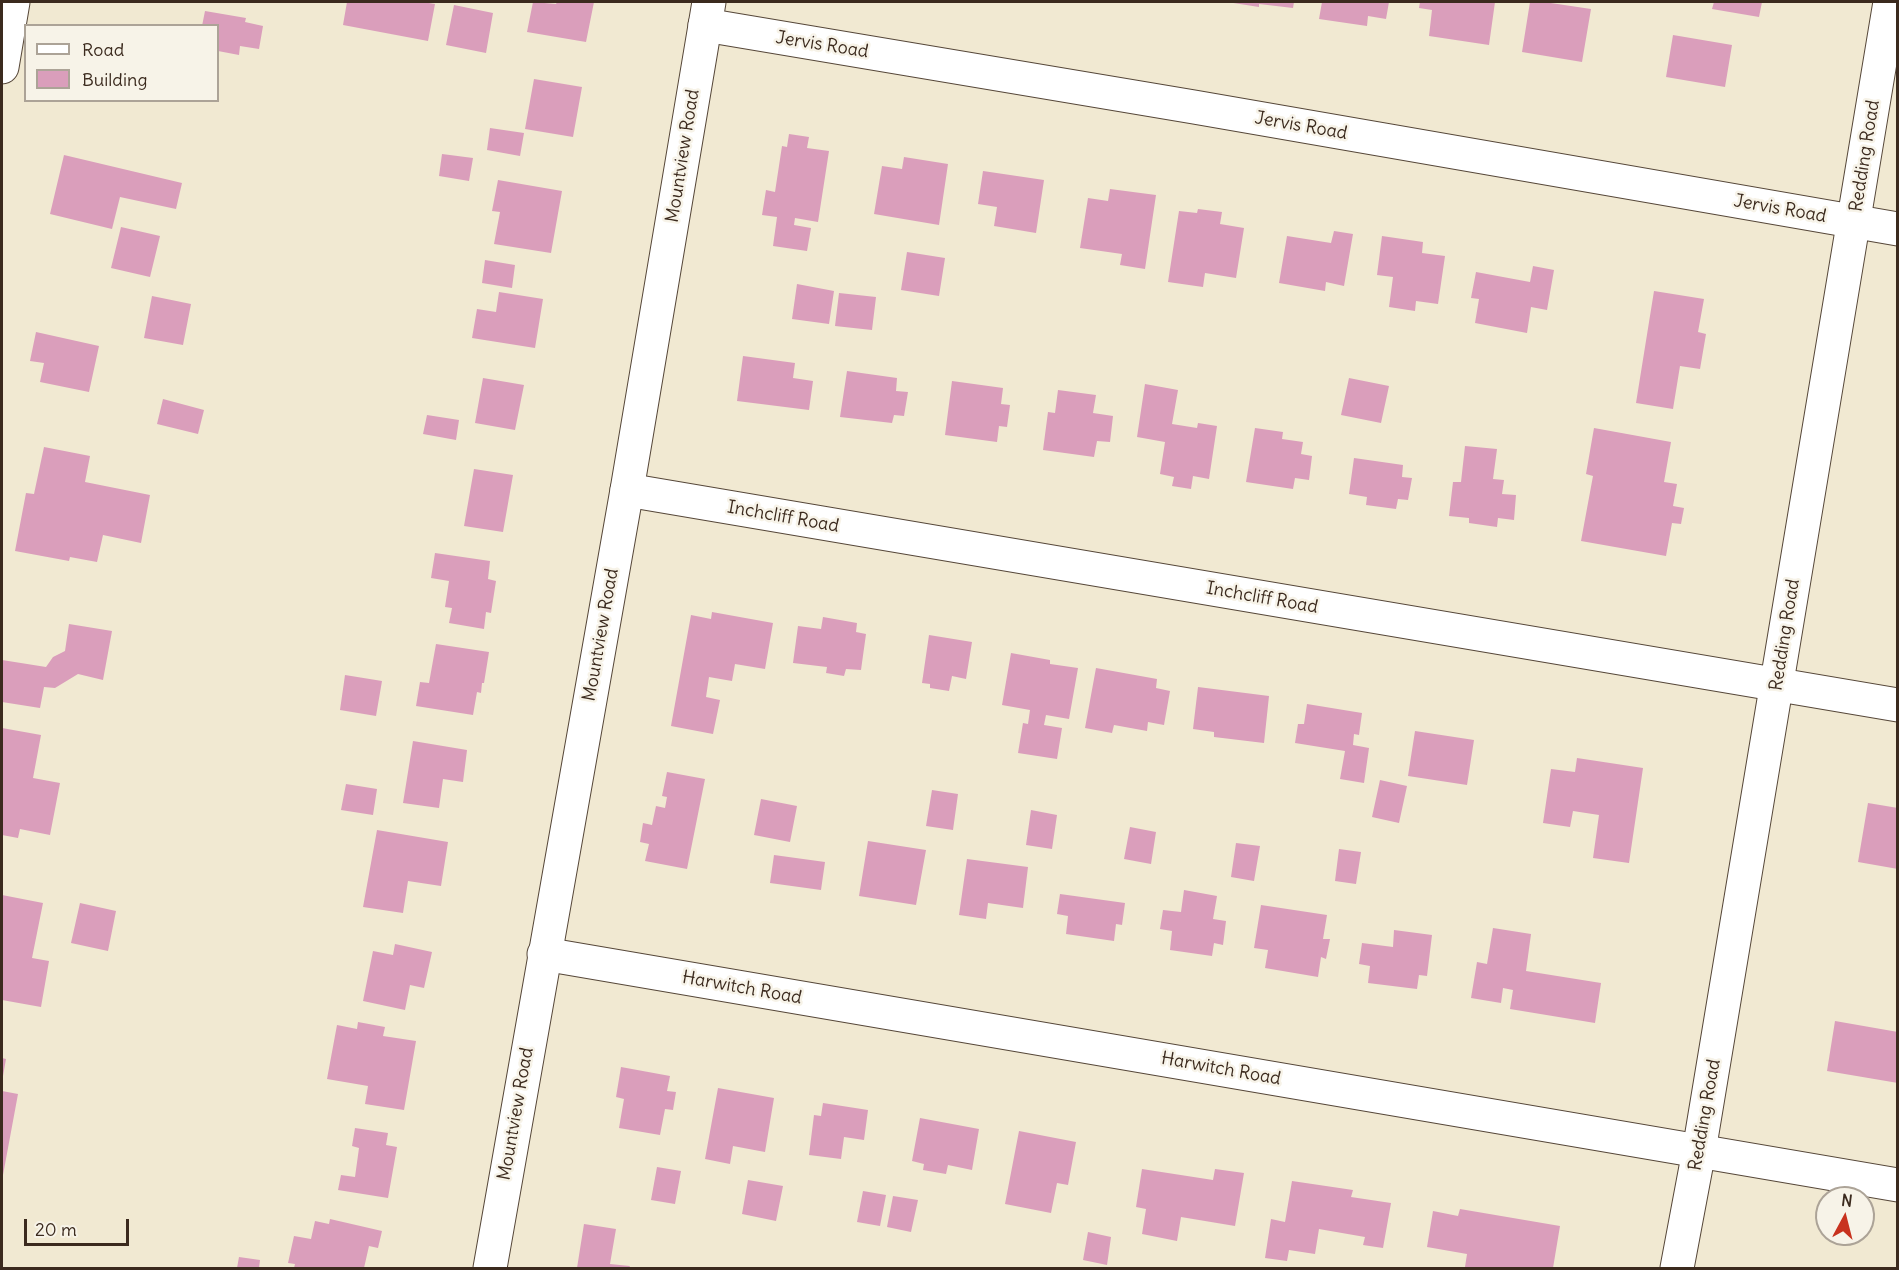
<!DOCTYPE html>
<html>
<head>
<meta charset="utf-8">
<style>
  body { margin:0 }
  #map { position:relative; width:1899px; height:1270px; overflow:hidden; background:#f1e9d2; font-family:Delius,sans-serif }
  canvas { display:block }
  .frame { position:absolute; inset:0; border:3px solid #3b2a1e; pointer-events:none }
  .legend { position:absolute; left:24px; top:24px; width:195px; height:78px; box-sizing:border-box; background:#f7f3e8; border:2px solid #aca397; margin:0; padding:8px 10px; list-style:none; font-size:18px; color:#3b2a1e }
  .legend li { display:flex; align-items:center; gap:12px; height:30px }
  .legend b { width:30px; border:2px solid #aca397 }
  .north { position:absolute; left:1815px; top:1186px; width:60px; height:60px; box-sizing:border-box; background:#f7f3e8; border:2px solid #aca397; border-radius:50%; rotate:7deg; font-size:16px; font-weight:700; line-height:24px; text-align:center; color:#3b2a1e }
  .north::after { content:''; display:block; margin:auto; width:21px; height:27px; background:#c8321e; clip-path:polygon(50% 0,100% 100%,50% 72%,0 100%) }
  .scale { position:absolute; left:24px; top:1219px; width:105px; height:27px; box-sizing:border-box; border:3px solid #3b2a1e; border-top:0; padding-left:8px; font-size:18px; line-height:21px; white-space:nowrap; color:#3b2a1e; -webkit-text-stroke:4px #f7f3e8; paint-order:stroke }
</style>
</head>
<body>
<div id="map">
<canvas width="1899" height="1270"></canvas>
<div class="frame"></div>
<ul class="legend">
<li><b style="height:8px;background:#fff"></b>Road</li>
<li><b style="height:16px;background:#da9ebb"></b>Building</li>
</ul>
<div class="north">N</div>
<div class="scale">20 m</div>
</div>
<script>
const c = document.querySelector('canvas').getContext('2d');
c.lineJoin = 'round';
function fillPath(path, color) {
  c.fillStyle = color;
  c.fill(path, 'evenodd');
}
function stroke(path, color, width, dash) {
  c.strokeStyle = color;
  c.lineWidth = width;
  c.lineCap = dash ? 'butt' : 'round';
  c.setLineDash(dash || []);
  c.stroke(path);
}
function write(font, color, halo, rows, align = 'center') {
  c.font = font + ' Delius,sans-serif';
  c.lineWidth = 5;
  c.setLineDash([]);
  c.textBaseline = 'middle';
  c.strokeStyle = halo;
  c.fillStyle = color;
  for (const [text, x, y, turn = 0] of rows) {
    c.save();
    c.translate(x, y);
    c.rotate((+turn || 0) * Math.PI / 180);
    c.textAlign = isNaN(turn) ? turn : align;
    if (halo) c.strokeText(text, 0, 0);
    c.fillText(text, 0, 0);
    c.restore();
  }
}
const building = new Path2D(`
  M347 2H423L435 4 428 41 343 25Z
  M533 2 556 4 557 2H594L586 42 527 32Z
  M1227 2H1294L1293 8 1259 4V7Z
  M1322 2H1389L1386 19 1368 16 1367 26 1319 19Z
  M1420 2H1495L1489 45 1429 36 1432 10 1419 8Z
  M1530 2H1544L1591 9 1582 62 1522 52Z
  M1714 2H1762L1759 17 1712 9Z
  M454 5 493 13 486 53 446 45Z
  M205 11 246 18 245 22 263 26 259 49 240 46 239 55 218 51V26H202Z
  M1673 35 1732 45 1725 87 1666 77Z
  M534 79 582 87 573 137 525 129Z
  M490 128 524 133 520 156 487 150Z
  M789 134 809 137 807 148 829 151 818 222 795 218 794 225 811 228 807 251 773 246 777 217 762 215 766 190 775 192 782 146 787 147Z
  M442 154 473 158 469 181 439 176Z
  M64 155 182 183 176 209 120 197 112 229 50 214Z
  M904 157 948 164 939 225 874 214 882 166 902 169Z
  M983 171 1044 180 1036 233 994 226 997 207 978 204Z
  M498 180 562 191 551 253 494 244 500 212 492 211Z
  M1110 189 1156 195 1145 269 1120 265 1122 254 1080 248 1088 198 1108 201Z
  M1198 209 1222 212 1220 224 1244 228 1236 278 1205 273 1203 287 1168 282 1179 211 1197 213Z
  M121 227 160 236 150 277 111 268Z
  M1334 231 1353 234 1344 286 1326 282 1325 291 1279 283 1287 236 1331 243Z
  M1382 236 1423 242 1422 253 1445 256 1438 304 1416 301 1415 311 1389 307 1393 277 1377 275Z
  M907 252 945 258 939 296 901 290Z
  M485 260 515 265 512 288 482 283Z
  M1533 266 1554 270 1547 310 1531 307 1527 333 1475 323 1479 299 1471 298 1476 272 1530 282Z
  M797 284 834 291 829 324 792 319Z
  M1654 291 1704 299 1698 332 1706 334 1700 369 1680 366 1673 409 1636 403Z
  M499 292 543 299 535 348 472 338 477 309 496 312Z
  M839 293 876 297 872 330 835 326Z
  M152 296 191 304 183 345 144 338Z
  M36 332 99 346 89 392 40 382 44 363 30 361Z
  M743 356 795 363 793 378 813 381 809 410 737 401Z
  M847 371 897 378 896 391 908 392 904 416 894 415 892 423 840 417Z
  M483 378 524 385 515 430 475 423Z
  M1349 378 1389 386 1381 423 1341 415Z
  M952 381 1003 388 1001 404 1010 405 1007 427 999 426 997 442 945 435Z
  M1145 384 1178 390 1172 424 1197 428 1198 423 1217 426 1209 479 1193 476 1191 489 1172 486 1174 477 1160 474 1165 442 1137 437Z
  M1058 390 1096 395 1093 413 1113 416 1110 442 1097 441 1094 457 1043 450 1048 412 1055 413Z
  M163 399 204 410 198 434 157 424Z
  M427 415 459 420 456 440 423 434Z
  M1255 428 1283 432 1282 439 1303 442 1301 454 1312 456 1309 480 1295 478 1293 489 1246 482Z
  M1594 428 1671 442 1664 482 1677 484 1673 506 1684 508 1681 524 1672 523 1666 556 1581 541 1593 476 1586 474Z
  M1465 446 1497 449 1493 479 1504 480 1502 494 1516 495 1514 520 1498 518 1497 527 1469 523V518L1449 516 1453 482H1461Z
  M44 447 90 456 85 482 150 495 141 543 103 535 97 562 70 557 69 561 15 551 26 493 34 494Z
  M1354 458 1403 465 1402 477 1412 478 1408 500 1398 499 1396 509 1366 505 1367 497 1349 494Z
  M474 469 513 475 503 532 464 526Z
  M435 553 490 561 488 579 496 581 491 613 486 612 484 629 449 623 452 608 445 607 449 581 431 578Z
  M712 612 773 623 765 669 735 664 732 681 709 677 706 697 720 700 713 734 671 726 691 615 711 619Z
  M823 617 857 623 856 632 866 634 861 670 846 669 844 676 826 673 827 667 793 663 798 626 821 629Z
  M69 624 112 631 103 680 78 674 55 688 44 687 40 708 2 702V660L46 667 53 657 65 651Z
  M929 635 972 642 966 679 952 676 949 691 930 688V684L922 683Z
  M436 644 489 652 484 683H482L481 693 477 692 473 715 416 706 420 682 429 683Z
  M1011 653 1050 660V664L1078 668 1069 719 1046 715 1044 725 1062 728 1057 759 1018 753 1023 723 1028 724 1030 710 1002 705Z
  M1096 668 1157 679 1156 688 1170 691 1164 725 1148 722 1147 731 1114 725 1112 733 1085 728Z
  M345 675 382 681 376 716 340 710Z
  M1198 687 1269 696 1264 743 1214 737V732L1193 729Z
  M1307 704 1362 713 1359 735 1354 734 1353 745 1369 748 1364 783 1340 779 1345 751 1295 743 1298 724H1304Z
  M2 728 41 735 33 778 60 783 50 835 20 829 18 838 2 835Z
  M1415 731 1474 740 1467 785 1408 776Z
  M413 741 467 750 463 782 443 779 439 808 403 803Z
  M1577 758 1643 768 1629 863 1593 858 1599 815 1573 811 1570 827 1543 823 1551 769 1575 772Z
  M667 772 705 779 687 869 645 861 649 844 640 842 643 823 652 825 656 806 665 808 667 797 662 796Z
  M1380 780 1407 786 1399 823 1372 817Z
  M346 784 377 789 373 815 341 810Z
  M932 790 958 794 953 830 926 826Z
  M761 799 797 806 790 842 754 835Z
  M1868 803 1898 808V869L1858 862Z
  M1031 810 1057 815 1052 849 1026 845Z
  M1130 827 1156 832 1151 864 1124 859Z
  M377 830 448 842 441 886 408 881 403 913 363 907Z
  M868 841 926 850 916 905 859 896Z
  M1236 843 1260 846 1254 881 1231 877Z
  M1339 849 1361 852 1356 884 1335 881Z
  M774 855 825 862 821 890 770 883Z
  M967 859 1028 867 1023 908 988 903 986 919 959 915Z
  M1184 890 1217 896 1213 919 1226 921 1223 945 1214 943 1212 956 1170 950 1172 931 1160 929 1163 910 1181 912Z
  M1060 894 1125 903 1122 925 1116 924 1114 941 1066 934 1068 916 1057 914Z
  M2 895 43 903 32 958 49 961 41 1007 2 1000Z
  M80 903 116 911 108 951 71 943Z
  M1261 905 1327 915 1323 939H1330L1326 959 1321 957 1318 977 1265 968 1268 950 1254 948Z
  M1493 928 1531 934 1526 971 1601 983 1595 1023 1510 1009 1513 990 1503 988 1501 1003 1471 998 1477 962 1487 964Z
  M1394 930 1432 935 1427 976 1419 975 1417 989 1368 983 1370 966 1359 964 1362 943 1393 947Z
  M395 944 432 952 424 988 410 985 405 1010 363 1001 373 951 393 955Z
  M1835 1021 1898 1032V1083L1827 1071Z
  M358 1022 385 1027 383 1036 416 1041 404 1110 365 1104 368 1086 327 1079 337 1025 357 1029Z
  M2 1058 6 1059 3 1076H2Z
  M621 1067 670 1076 667 1091 676 1092 673 1110 665 1109 660 1135 619 1128 624 1099 616 1097Z
  M718 1088 774 1098 765 1152 733 1146 730 1164 705 1159Z
  M2 1091 18 1094 3 1175H2Z
  M823 1103 868 1110 864 1140 844 1137 841 1159 809 1155 814 1115 821 1116Z
  M920 1118 979 1129 972 1170 948 1165 946 1174 923 1170 924 1164 912 1161Z
  M355 1128 388 1133 386 1145 397 1147 388 1198 338 1190 341 1175 355 1177 359 1148 352 1146Z
  M1019 1131 1076 1142 1068 1185 1057 1183 1051 1213 1005 1204Z
  M657 1167 681 1171 675 1204 651 1200Z
  M1142 1169 1213 1180 1215 1169 1244 1173 1235 1226 1181 1217 1177 1241 1142 1234 1146 1209 1136 1207Z
  M748 1180 783 1186 776 1221 742 1214Z
  M1292 1181 1353 1190 1351 1197 1391 1203 1383 1248 1363 1245 1365 1237 1319 1229 1315 1254 1289 1250 1287 1261 1265 1258 1271 1219 1285 1222Z
  M863 1191 886 1195 880 1226 857 1222Z
  M893 1196 918 1200 911 1232 887 1227Z
  M1460 1209 1560 1226 1553 1268H1477L1465 1267 1467 1254 1427 1247 1433 1211 1458 1216Z
  M330 1219 382 1231 378 1248 369 1246 364 1268H294L295 1264 288 1263 294 1236 311 1239 315 1221 329 1224Z
  M584 1224 616 1229 610 1264 630 1266 629 1268H577Z
  M1088 1232 1111 1237 1107 1265 1083 1260Z
  M239 1257 260 1260 259 1268H237Z`);
const minor = new Path2D(`
  M705 25 1194 107 1898 229
  M2 67 13 2
  M627 490 1898 705
  M544 954 1898 1185`);
const tertiary = new Path2D(`
  M490 1268 627 490 709 2`);
const secondary = new Path2D(`
  M1677 1268 1699 1151 1890 2`);
const streetNames = [
  ["Jervis Road",822,45,9],
  ["Jervis Road",1301,126,10],
  ["Mountview Road",683,156,-81],
  ["Redding Road",1865,156,-81],
  ["Jervis Road",1780,209,10],
  ["Inchcliff Road",783,517,10],
  ["Inchcliff Road",1262,598,10],
  ["Mountview Road",601,635,-80],
  ["Redding Road",1785,635,-81],
  ["Harwitch Road",742,988,10],
  ["Harwitch Road",1221,1069,10],
  ["Mountview Road",516,1114,-80],
  ["Redding Road",1705,1115,-80]
];
fillPath(building, '#da9ebb');
stroke(minor, '#564739', 35);
stroke(tertiary, '#564739', 35);
stroke(secondary, '#564739', 35);
stroke(minor, '#fff', 33);
stroke(tertiary, '#fff', 33);
stroke(secondary, '#fff', 33);
write('18px', '#3b2a1e', '#f7f3e8', streetNames);
</script>
</body>
</html>
